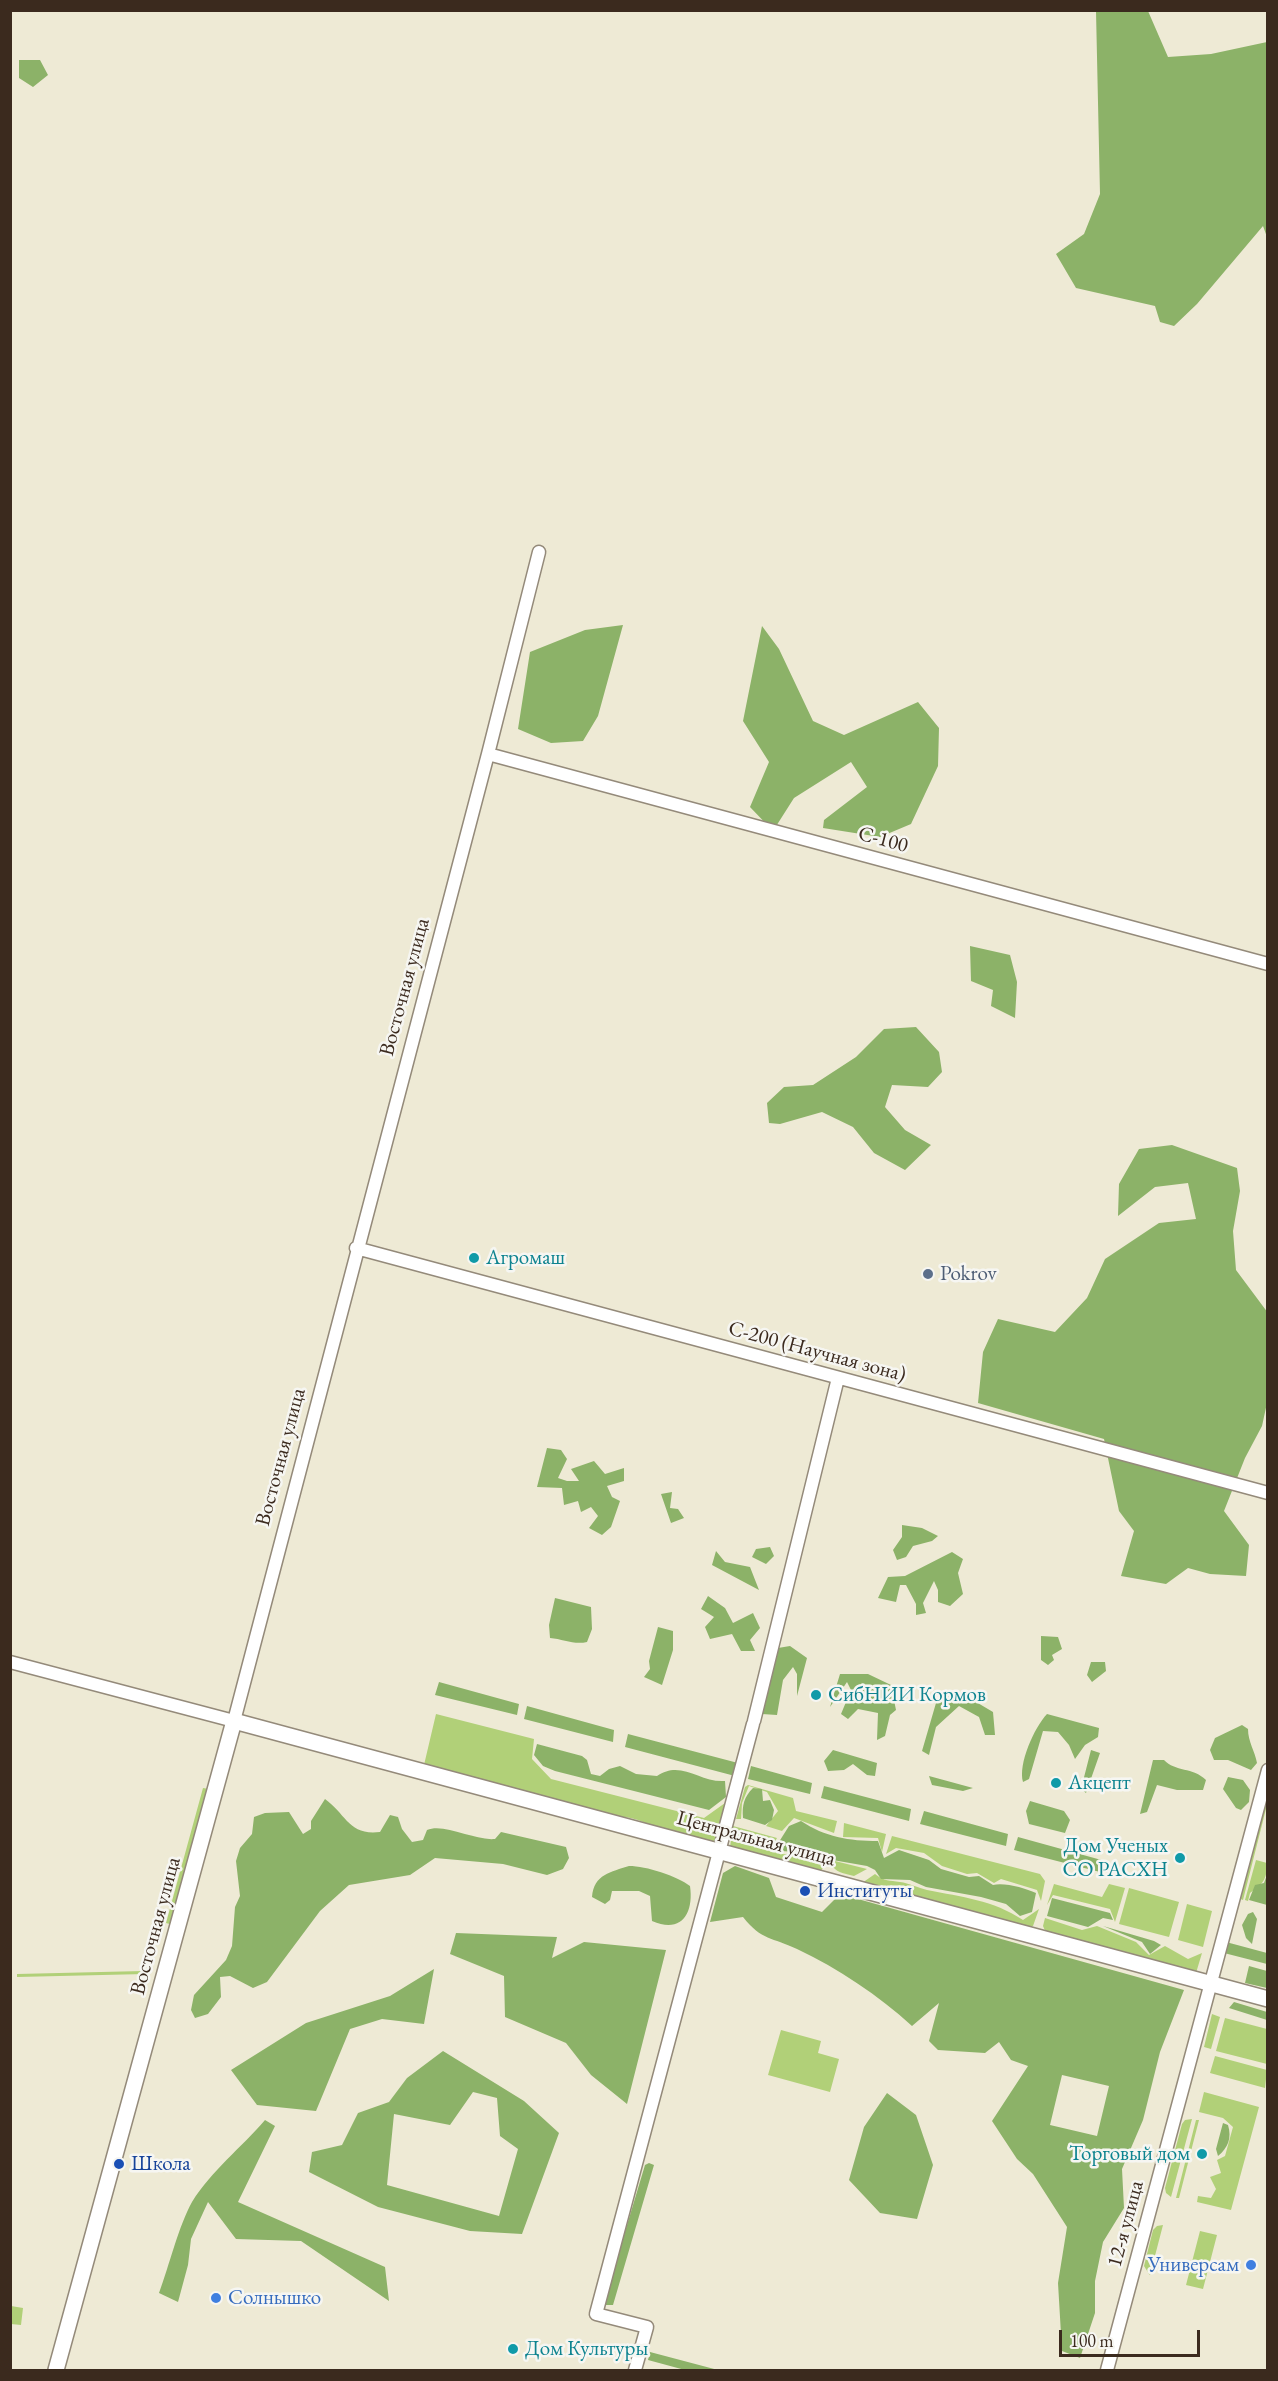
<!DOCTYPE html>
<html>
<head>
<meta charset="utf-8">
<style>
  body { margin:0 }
  #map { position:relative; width:1278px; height:2381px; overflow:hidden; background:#eeead5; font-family:"EB Garamond",serif }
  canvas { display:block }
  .frame { position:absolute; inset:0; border:12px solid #3b2a1e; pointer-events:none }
  .scale { position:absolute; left:1059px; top:2330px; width:141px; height:27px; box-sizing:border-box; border:3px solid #3b2a1e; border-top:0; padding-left:8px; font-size:18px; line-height:21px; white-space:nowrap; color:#3b2a1e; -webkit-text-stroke:4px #f6f6f2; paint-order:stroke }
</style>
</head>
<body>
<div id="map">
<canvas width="1278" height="2381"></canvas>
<div class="frame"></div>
<div class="scale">100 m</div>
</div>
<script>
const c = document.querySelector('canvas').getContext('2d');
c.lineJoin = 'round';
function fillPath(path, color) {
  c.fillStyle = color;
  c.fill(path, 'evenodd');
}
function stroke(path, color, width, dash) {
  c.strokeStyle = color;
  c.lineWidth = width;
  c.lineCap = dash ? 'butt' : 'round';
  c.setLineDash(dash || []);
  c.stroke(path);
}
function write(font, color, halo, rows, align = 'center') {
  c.font = font + ' "EB Garamond",serif';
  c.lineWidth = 5;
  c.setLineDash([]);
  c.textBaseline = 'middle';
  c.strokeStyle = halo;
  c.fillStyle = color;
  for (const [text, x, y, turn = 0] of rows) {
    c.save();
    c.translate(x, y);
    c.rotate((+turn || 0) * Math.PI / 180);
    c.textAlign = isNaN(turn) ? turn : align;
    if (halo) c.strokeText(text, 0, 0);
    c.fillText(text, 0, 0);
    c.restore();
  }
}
const green = new Path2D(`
  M436 1714 534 1739 532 1759 551 1779 704 1818 725 1803 731 1779 733 1785 717 1839 711 1843C697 1839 683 1837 670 1833 649 1826 634 1814 611 1817L424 1765Z
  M748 1785 793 1798 796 1811 837 1821 834 1833 794 1818 782 1831 766 1826 778 1811 767 1792 749 1786 742 1803 741 1819H736L745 1787Z
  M203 1788 209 1789 173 1925 166 1923Z
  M1267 1805 1243 1900 1238 1898 1262 1809Z
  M844 1823 886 1834 882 1852 878 1838 843 1837Z
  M733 1826 777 1838 773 1845 782 1854 805 1856 827 1863 820 1872 730 1847Z
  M892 1836 1040 1874 1045 1881 1041 1901 1037 1890 1001 1879 994 1883 977 1873 967 1874 942 1866 924 1853 896 1848 886 1854Z
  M1256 1860 1267 1863C1267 1880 1263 1884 1250 1893L1248 1901 1245 1900Z
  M835 1861 867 1869 854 1876C846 1874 838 1873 833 1867Z
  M875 1874C885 1882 889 1880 900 1882 909 1883 918 1888 927 1890 962 1897 993 1900 1023 1920L1039 1909 1033 1926 1028 1928 862 1883Z
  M1054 1884 1102 1897 1109 1884 1125 1888 1115 1922 1110 1909 1053 1895 1047 1905Z
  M1129 1888 1179 1902 1169 1937 1119 1924Z
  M1187 1904 1212 1911 1203 1947 1178 1940Z
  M1045 1918 1082 1930 1097 1926 1136 1942 1149 1955 1165 1946 1188 1959 1202 1953 1196 1973 1046 1933 1043 1926Z
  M143 1971 145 1974 17 1977V1974Z
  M1212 2014 1220 2017 1211 2049 1204 2047Z
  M1225 2018 1267 2029V2064L1216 2051Z
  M781 2030 821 2041 818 2053 839 2059 830 2092 768 2075Z
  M1215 2056 1267 2070 1265 2088 1210 2073Z
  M1204 2092 1259 2107 1231 2210 1197 2202 1198 2196 1211 2198 1216 2189 1210 2177 1221 2173 1217 2160 1225 2156 1233 2127 1223 2118 1199 2112Z
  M1192 2119 1171 2197 1166 2193 1165 2188 1182 2124 1185 2120Z
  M1196 2120H1199L1179 2198H1176Z
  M1163 2225 1150 2275 1149 2274 1144 2266 1153 2230 1157 2226Z
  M1200 2231 1217 2235 1203 2289 1186 2285Z
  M11 2306 23 2308 21 2325 11 2324Z`);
const forest = new Path2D(`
  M1096 11H1148L1168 57 1211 54 1267 42V237L1263 226 1197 304 1174 326 1160 322 1155 306 1076 288 1056 254 1084 234 1100 194Z
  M19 60H40L48 75 33 87 19 78Z
  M623 625 598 716 583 741 551 743 518 729 530 652 585 630Z
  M762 626 779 649 813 721 844 735 918 702 939 728 938 766 911 824 880 837 823 828 824 820 867 787 851 762 794 798 773 831 750 807 769 762 743 721Z
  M970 946 1010 955 1017 982 1015 1018 991 1006 993 990 971 981Z
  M916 1027 939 1052 942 1072 928 1087 892 1085 885 1107 905 1130 931 1145 905 1170 874 1153 853 1127 822 1112 780 1124 769 1123 767 1103 784 1087 813 1085 856 1057 884 1029Z
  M1172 1145 1237 1168 1240 1191 1233 1231 1236 1270 1268 1313 1267 1403 1262 1426 1245 1458 1224 1511 1249 1545 1246 1576 1210 1574 1188 1568 1166 1584 1121 1576 1134 1531 1119 1511 1104 1439 978 1403 983 1352 998 1319 1055 1332 1087 1298 1105 1259 1159 1223 1196 1219 1188 1183 1155 1187 1118 1216 1119 1184 1139 1149Z
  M547 1448 561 1450 567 1459 558 1478 567 1481H579L571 1469 594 1461 605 1474 624 1468V1481L607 1486 612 1497 620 1501 611 1527 602 1535 589 1528 598 1516 591 1507 581 1512 578 1501 564 1505 562 1488 537 1487Z
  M672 1492 670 1508 678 1509 684 1518 671 1523 661 1494Z
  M902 1525 922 1528 938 1536 932 1541 913 1546 906 1557 897 1560 893 1550 902 1537Z
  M770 1547 774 1556 766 1564 752 1557 756 1549Z
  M716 1551 725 1562 750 1567 759 1590 712 1565Z
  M952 1552 963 1559 958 1573 963 1594 950 1606 938 1602V1590L934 1581 923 1603 926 1613 916 1615V1604L906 1585H900L896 1602 878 1598 888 1577 905 1576Z
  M708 1596 725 1608 733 1623 753 1613 760 1628 750 1640 755 1651H741L732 1634 710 1639 705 1627 714 1617 701 1609Z
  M555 1598 591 1607 592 1629 587 1642C574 1645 563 1639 550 1638L549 1625Z
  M658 1627 673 1631V1650L662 1685 644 1677 650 1669 649 1661Z
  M1041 1636 1058 1637 1062 1649 1052 1655 1054 1660 1048 1665 1041 1660Z
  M790 1646 807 1658 797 1696V1674L793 1667 783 1680 777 1715 762 1714 778 1648Z
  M1091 1662H1105L1106 1671 1092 1682 1087 1675Z
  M840 1674H868L891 1685 896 1710 890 1715 885 1736 877 1740 878 1713 858 1709 848 1719 841 1714 851 1690 847 1682 830 1707Z
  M439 1682 519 1704 517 1715 435 1695Z
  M951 1694 971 1699 993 1712 995 1735H985L979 1717 959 1706 936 1727 929 1755 922 1751 936 1703Z
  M527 1706 614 1730 613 1742 524 1719Z
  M1047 1714 1099 1728 1098 1737 1085 1745 1075 1759 1069 1745 1058 1732 1043 1731 1029 1779 1023 1782C1018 1764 1034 1728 1047 1714Z
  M1242 1725 1248 1729C1248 1742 1255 1751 1257 1763L1251 1770 1228 1760H1214L1210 1750 1215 1738Z
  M628 1734 738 1763 735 1776 625 1747Z
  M537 1744 582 1756 587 1760 591 1774 600 1776 609 1769 620 1766 636 1774 657 1776C681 1759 700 1783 725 1781L726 1797 709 1810 555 1771 543 1766 534 1755Z
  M833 1750 877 1763 875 1776 867 1775 853 1764 844 1770 828 1771 824 1761Z
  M1091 1750 1100 1753 1086 1793 1081 1789Z
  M1153 1760H1164C1175 1772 1193 1767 1206 1780L1203 1790H1177L1157 1785 1147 1812 1140 1814Z
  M751 1766 812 1783 810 1794 748 1779Z
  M929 1776 973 1788 963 1791 932 1785Z
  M1228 1777 1243 1780 1250 1790 1249 1802 1241 1810 1236 1808 1223 1789Z
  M824 1786 911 1809 909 1821 821 1798Z
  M753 1788 762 1789 763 1801 770 1800 774 1810 772 1820 765 1825 743 1818C742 1805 744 1797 753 1788Z
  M325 1799C346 1814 349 1836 380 1832L390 1815 398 1817 402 1829 412 1842 423 1840 427 1830C445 1823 474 1841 495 1839L501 1832 566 1847 569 1858 563 1869 547 1875 503 1864 435 1858 410 1875 349 1885 320 1911 267 1982 253 1988 230 1976 220 1977 221 1997 208 2014 195 2018 191 2010 194 1995 226 1960 232 1946 235 1907 240 1896 236 1861 240 1848 252 1834 254 1817 265 1813 289 1812 303 1834 311 1829V1821Z
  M1030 1801 1064 1811 1070 1820 1065 1833 1029 1824 1026 1811Z
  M924 1811 1008 1834 1006 1846 920 1824Z
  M801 1821C825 1837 849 1841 878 1841L884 1858 899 1850 929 1860 941 1869 969 1877 979 1876 993 1885C1004 1882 1025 1888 1036 1893L1032 1912 1020 1916 1006 1904 981 1897 926 1887 910 1880 881 1879 875 1870 867 1866 827 1859 806 1853 782 1851 777 1845 789 1826Z
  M1018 1837 1105 1861 1104 1873 1014 1850Z
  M629 1866C646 1866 677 1876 690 1886 694 1914 681 1934 652 1921L650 1896 639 1891H612L610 1900 605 1904 592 1897C594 1874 611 1872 629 1866Z
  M735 1866 769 1878 776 1897 822 1912 840 1894 1184 1990 1160 2052 1143 2120 1122 2169 1124 2208 1103 2242 1095 2281V2313L1080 2358 1062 2351 1058 2283 1067 2227 1033 2174 1017 2159 992 2121 1028 2066 1011 2060 999 2042 985 2053 938 2050 929 2041 939 2003 912 2026C878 1995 839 1969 797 1949 772 1937 762 1941 743 1917L710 1922 723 1873ZM1062 2075 1109 2086 1097 2136 1050 2125Z
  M1267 1875V1905L1249 1900 1255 1885 1264 1883Z
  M1052 1898 1110 1913 1113 1920 1103 1918 1088 1927 1047 1916Z
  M1253 1912 1257 1919 1252 1944 1246 1938 1242 1925 1248 1914Z
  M1103 1926 1154 1941 1161 1945 1150 1954 1142 1942Z
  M456 1933 557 1937 552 1958 584 1942 666 1950 627 2104 591 2075 566 2043 505 2017 504 1976 450 1954Z
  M1226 1942 1267 1953V1964L1224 1953Z
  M1249 1966 1267 1971V1988L1245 1983Z
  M434 1969 424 2024 382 2019 350 2029 316 2111 257 2105 231 2070 306 2023 390 1996Z
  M1234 2002 1267 2012V2020L1229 2008Z
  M443 2051 524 2101 559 2133 522 2234 470 2231 378 2207 309 2172 312 2152 342 2145 358 2113 389 2102 407 2078ZM473 2092 497 2098 500 2136 518 2149 499 2216 387 2185 394 2114 450 2125Z
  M887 2093 916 2115 933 2165 917 2219 880 2213 849 2180 864 2127Z
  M265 2120 275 2126 238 2202 385 2267 389 2301 301 2241 236 2239 208 2202 191 2239 188 2265 178 2302 159 2293C169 2266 179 2225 192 2202 212 2170 241 2148 265 2120Z
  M1223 2123 1228 2125C1232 2138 1228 2148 1218 2156L1216 2149Z
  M649 2163 654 2165 613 2305H606L604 2302 645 2165Z
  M650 2352 718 2370H685L648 2360Z`);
const minor = new Path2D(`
  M488 754 1268 964
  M356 1248 1268 1493
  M10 1662 234 1721 488 754 539 552
  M754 1721 838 1378
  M635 2370 647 2327 596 2314 753 1724
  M1107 2370 1268 1770`);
const major = new Path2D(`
  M56 2370 234 1721 1268 1999`);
const markers = [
  [474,1258,6,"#0f9aa8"],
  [928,1274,6,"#5c6f8a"],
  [816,1695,6,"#0f9aa8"],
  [1056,1783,6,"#0f9aa8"],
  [1180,1858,6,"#0f9aa8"],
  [805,1891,6,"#1a4fb4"],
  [1202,2154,6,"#0f9aa8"],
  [119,2164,6,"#1a4fb4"],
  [1251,2265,6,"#3f7fe0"],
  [216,2298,6,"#3f7fe0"],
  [513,2349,6,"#0f9aa8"]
];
const streetNames = [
  ["С-100",883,840,15],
  ["Восточная улица",405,987,-75],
  ["С-200 (Научная зона)",817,1352,15],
  ["Восточная улица",281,1457,-75],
  ["Центральная улица",756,1839,15],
  ["Восточная улица",156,1926,-75],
  ["12-я улица",1126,2224,-75]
];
const cultureNames = [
  ["Агромаш",486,1258],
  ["СибНИИ Кормов",828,1695],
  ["Акцепт",1068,1783],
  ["Дом Ученых",1168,1846,"right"],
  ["СО РАСХН",1168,1870,"right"],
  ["Торговый дом",1190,2154,"right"],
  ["Дом Культуры",525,2349]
];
const serviceNames = [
  ["Pokrov",940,1274]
];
const transitNames = [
  ["Институты",817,1891],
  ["Школа",131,2164]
];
const shopNames = [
  ["Универсам",1239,2265],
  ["Солнышко",228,2298,"left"]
];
fillPath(green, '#b1d078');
fillPath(forest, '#8cb268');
stroke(minor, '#948a7a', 15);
stroke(major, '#948a7a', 18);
stroke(minor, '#fff', 12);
stroke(major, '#fff', 15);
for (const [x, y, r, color] of markers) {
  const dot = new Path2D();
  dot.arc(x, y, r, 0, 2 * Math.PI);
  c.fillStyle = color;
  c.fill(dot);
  stroke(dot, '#f6f6f2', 2);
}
write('21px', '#3b2a1e', '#f6f6f2', streetNames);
write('21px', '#0d838f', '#f6f6f2', cultureNames, 'left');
write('21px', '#4e5e75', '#f6f6f2', serviceNames, 'left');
write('21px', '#164399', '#f6f6f2', transitNames, 'left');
write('21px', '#366cbe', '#f6f6f2', shopNames, 'right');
</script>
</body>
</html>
